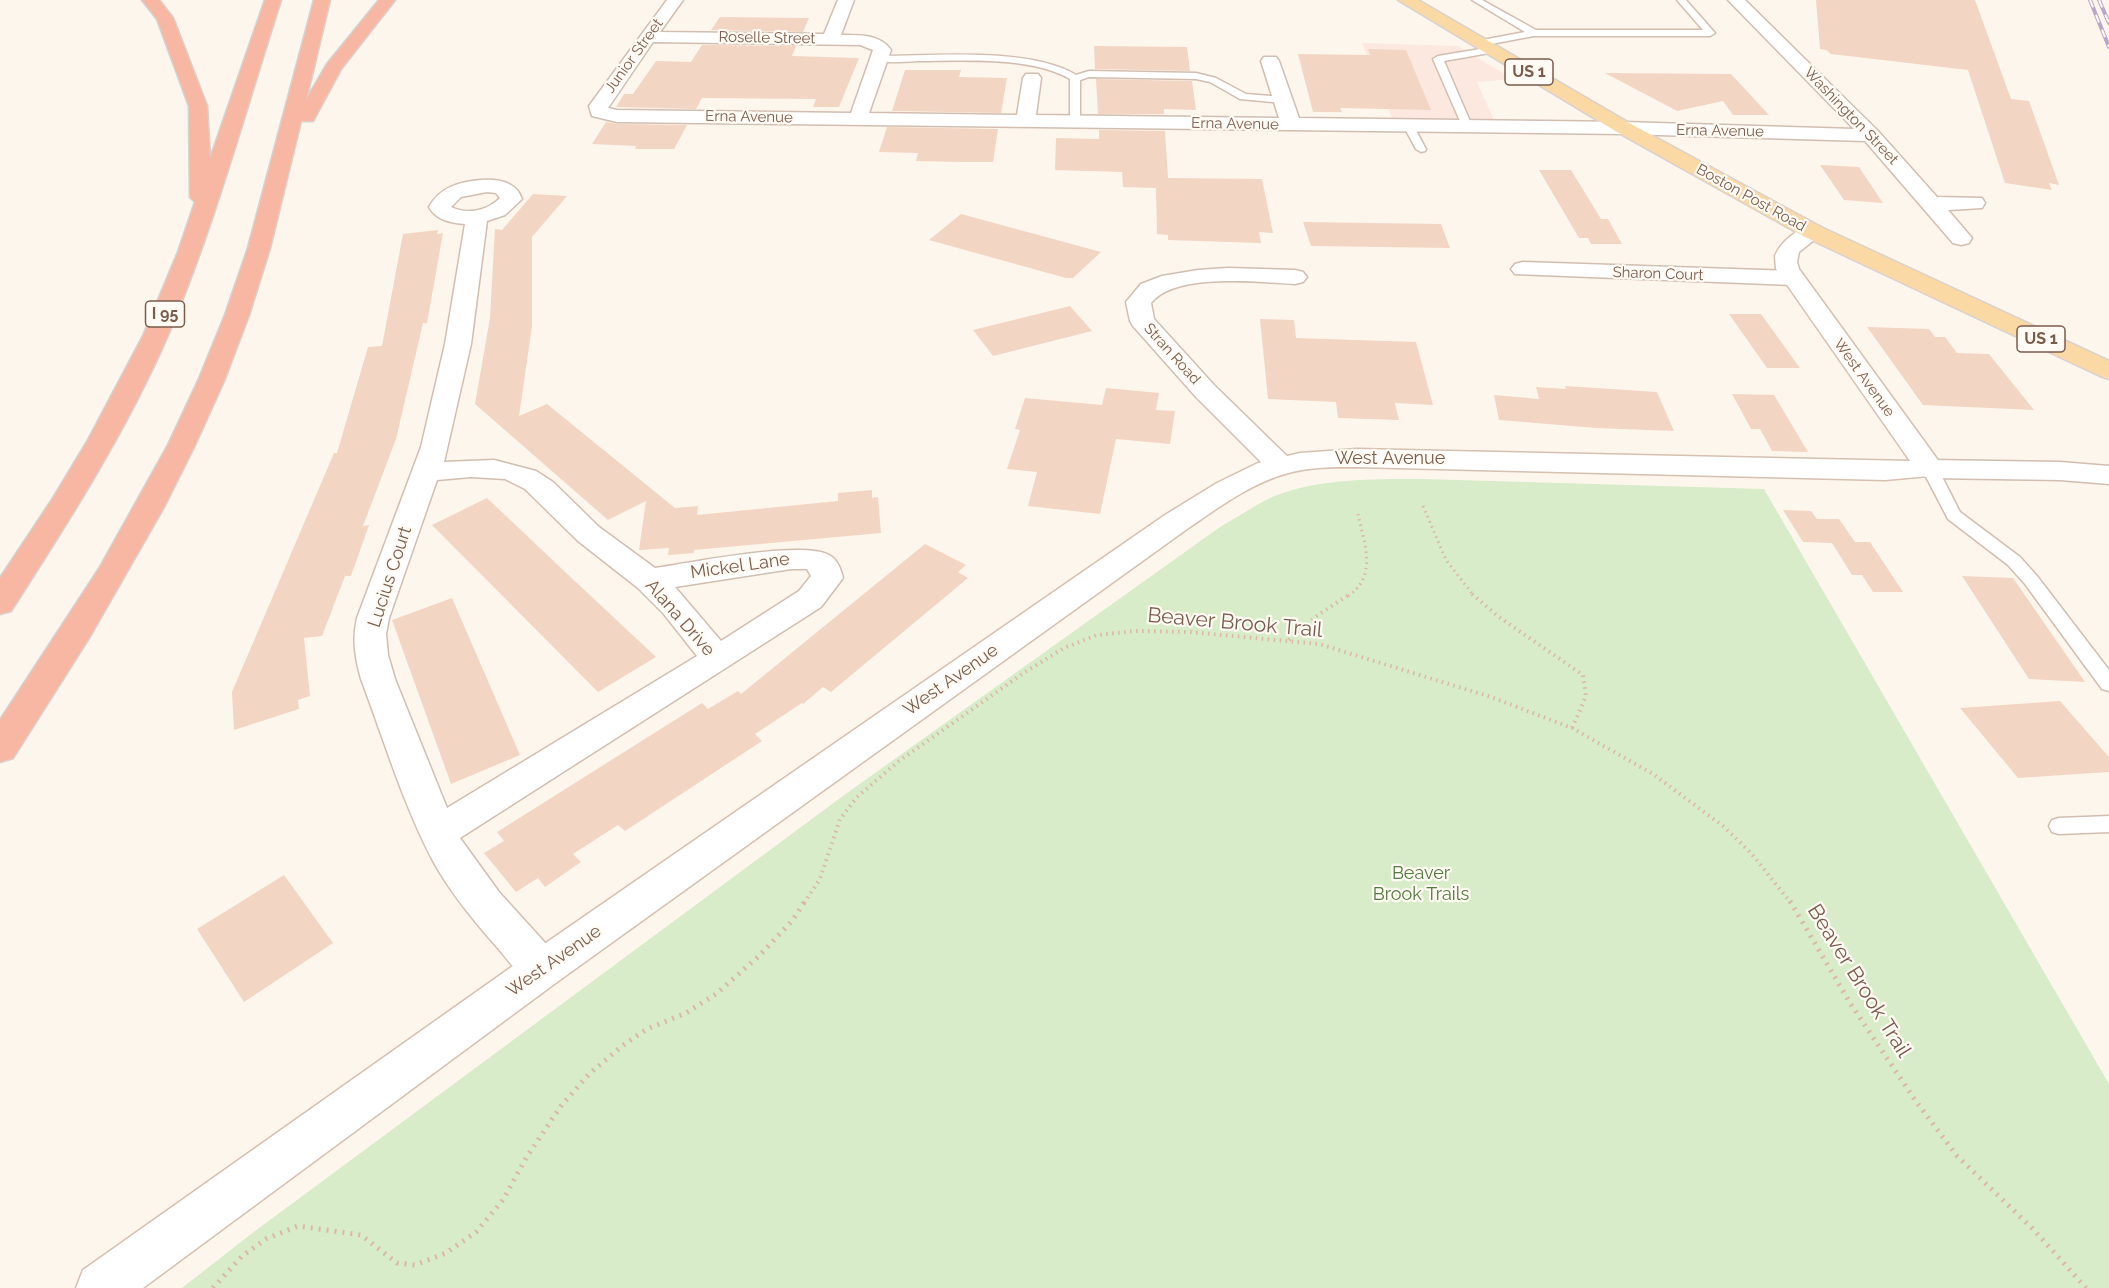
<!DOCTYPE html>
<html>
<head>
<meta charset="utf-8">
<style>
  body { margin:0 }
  canvas { display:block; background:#fdf6ec }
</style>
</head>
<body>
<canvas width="2109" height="1288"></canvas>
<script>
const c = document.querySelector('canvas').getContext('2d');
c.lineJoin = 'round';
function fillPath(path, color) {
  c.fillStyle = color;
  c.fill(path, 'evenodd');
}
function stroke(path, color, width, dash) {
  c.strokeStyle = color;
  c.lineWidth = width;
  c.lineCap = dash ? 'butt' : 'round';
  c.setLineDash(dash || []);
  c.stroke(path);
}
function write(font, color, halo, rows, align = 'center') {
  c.font = font + ' Raleway,sans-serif';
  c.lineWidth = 4.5;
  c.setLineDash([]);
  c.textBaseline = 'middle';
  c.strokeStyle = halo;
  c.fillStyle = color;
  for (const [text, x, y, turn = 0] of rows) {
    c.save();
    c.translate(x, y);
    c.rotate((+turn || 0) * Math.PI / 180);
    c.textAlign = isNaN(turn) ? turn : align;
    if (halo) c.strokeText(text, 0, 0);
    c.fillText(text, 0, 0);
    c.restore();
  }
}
const commercial = new Path2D(`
  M1362 43 1458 46 1513 79 1477 82 1495 122 1393 120Z`);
const green = new Path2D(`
  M1423 479 1764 489 2109 1084V1288H182L251 1234 847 793 1220 527C1236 518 1252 507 1268 499 1313 478 1374 479 1423 479Z`);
const building = new Path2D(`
  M1816 0H1975L2011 99 2029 101 2059 185 2049 183 2052 190 2005 183 1968 70 1831 54 1826 50 1820 49Z
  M720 17 809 18 803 32 711 30Z
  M702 45 796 46 792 56 859 58 839 107H813L816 99 702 98 696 109 616 107 624 94H633L656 61 691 62Z
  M1094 46 1187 47 1190 71 1095 69Z
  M1368 49 1406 50 1431 110 1340 108 1342 112H1313L1298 54 1370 55Z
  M905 70H961L959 77 1007 78 1001 113 892 111Z
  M1605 73 1731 74 1769 115H1733L1723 101 1677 111Z
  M1096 79 1192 81 1196 110 1164 109V114H1098Z
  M606 122 617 124 687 125 674 149H635L636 146 592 144Z
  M887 127 998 129 993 162H960L916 161 918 153 879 152Z
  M1099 130 1165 131 1168 178 1262 179 1273 233 1259 232 1261 243 1168 240V235L1157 234 1156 188 1123 187 1122 172 1055 170 1056 138 1099 139Z
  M1820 165 1859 167 1883 203 1844 200Z
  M1539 170H1571L1601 219H1608L1622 244H1591L1588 238H1579Z
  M533 194 567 196 532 237V326L519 416 547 404 675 508 698 506 697 515 838 501V493L872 490V498L878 497 881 533 694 550V553L668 555 669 548 639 550 646 501 608 520 475 404 490 318 495 229 502 230Z
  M961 214 1101 252 1073 278H1066L929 240Z
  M1303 222 1441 224 1450 248 1311 246Z
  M438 230 437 234 443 233 427 323H423L396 439 363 526 369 525 351 576H345L322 636 304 638 310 696 298 700 299 709 234 730 232 692 334 453H337L368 347 382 346 403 234Z
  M1070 306 1092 331 993 356 973 330Z
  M1729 314H1761L1800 368H1767Z
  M1260 319 1294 320 1296 338 1416 342 1433 405 1395 403 1399 420 1338 418 1336 402 1268 399Z
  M1867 327 1929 329 1935 337H1945L1957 353 1989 354 2034 410 1923 405Z
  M1565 386 1657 392 1674 431 1596 428 1499 420 1494 395 1539 399 1536 387 1566 389Z
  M1106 388 1159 393 1156 410 1175 411 1170 444 1116 439 1100 514 1028 506 1037 472 1007 469 1020 430 1015 429 1025 398 1102 405Z
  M1732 394 1774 395 1808 452 1772 451 1760 429H1751Z
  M487 498 561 568 656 657 598 692 432 525Z
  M1783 510 1811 511 1817 519H1839L1855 542H1870L1903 592H1873L1862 575H1852L1832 543 1803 542Z
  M925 544 966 565 958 572 968 578 831 692 823 687 803 704 802 703 755 734 762 741 625 831 618 825 573 854 581 862 545 887 538 878 516 892 484 853 504 841 497 832 702 703 708 709 738 691 741 694Z
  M1962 576 2013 578 2085 682 2029 679Z
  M452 598 520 755 451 784 392 620Z
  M2060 701 2109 757V772L2018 778 1960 708Z
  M284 875 333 943 244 1002 197 929Z`);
const pathFar2 = new Path2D(`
  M1423 506 1446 560 1474 596
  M1348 596C1378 576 1364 543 1358 514`);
const pathFar1 = new Path2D(`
  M1472 594 1499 617 1583 675 1586 696 1572 728
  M1289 640 1318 615 1350 594
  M804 903 820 879 840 819 857 797 899 761 1025 672 1064 648 1097 635 1136 631 1190 632 1319 644 1491 697 1572 728 1653 774 1723 826 1751 853 1791 903`);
const path = new Path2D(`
  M1790 901 1850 1003 1915 1100 1957 1156 2034 1230 2086 1288
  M213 1288 242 1256 266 1239 298 1226 361 1235 397 1263 415 1265 446 1253 476 1232 503 1200 526 1158 561 1106 589 1074 622 1046 647 1029 686 1013 716 994 759 956 792 921 805 901`);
const lane = new Path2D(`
  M1472 0H1482L1536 30H1703L1677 0H1686L1715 33 1710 36H1534L1480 46 1475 43 1477 41 1525 32Z
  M1492 47 1497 50 1495 52 1444 61 1472 126 1463 128 1433 59 1438 56Z
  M879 56C934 56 1029 47 1076 75L1089 71 1196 73 1216 78 1246 94 1283 97 1288 100 1283 103 1240 99 1210 82 1196 79 1089 77 1080 80V122L1075 125 1070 122V79C1030 56 963 61 918 61 904 62 889 63 876 61L874 59Z
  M1408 122 1413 125 1426 149 1425 151 1421 152 1416 149 1403 125Z
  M1930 464 1938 469 1960 512 2020 557 2037 576 2109 670V691L2102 689 2025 584 2008 565 1948 519 1922 469Z
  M2109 816V832L2059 834 2052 832 2049 826 2052 820 2059 818Z`);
const street = new Path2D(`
  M667 0H683L660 32 824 34 838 0H854L841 35C859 35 880 34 891 50L869 113 1017 115 1023 78 1026 74H1038L1041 78 1036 115 1279 118 1261 61 1264 57H1276L1279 61 1299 118 1624 122 1854 129 1728 0H1745L1878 131 1937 197 1982 198 1985 203 1982 208 1948 210 1972 238 1969 243 1961 245 1953 243 1865 141 1624 134 617 122 592 116 589 106ZM653 42 860 45 873 50 851 113 617 110 608 108Z
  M481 180C497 179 516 181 522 199L505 215 487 221 471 344 444 462 494 460 536 471 553 482 599 527 655 568C690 563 802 540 829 555 837 559 841 569 843 578L821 607 460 838 499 892 557 956 563 969 557 982 542 988C521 980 510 962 496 946 473 920 450 892 433 861 403 804 384 740 361 679 355 657 352 640 357 618L421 447 445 344 465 224C451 223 436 220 429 207 440 187 459 182 481 180ZM487 192 496 193 500 198C487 211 467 215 451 207L461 197ZM471 477 505 479 525 489 578 541 638 588 663 613 697 656 447 808 395 679 388 655 386 634 389 618 437 480ZM791 569H807L811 576 799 591 721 641 675 587Z
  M1523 262 1793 271 1801 273 1805 278 1801 283 1793 285 1515 274 1511 269 1515 264Z
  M1228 268 1295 270 1303 272 1307 277 1303 282 1295 284C1259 282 1175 272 1151 303L1154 319 1214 385 1291 460 1295 466 1291 472 1281 475 1271 472 1196 397 1133 326 1130 321 1126 302 1141 284 1162 276 1198 270Z
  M1930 460 2060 462 2109 466V484L2060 480 1930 478 1920 475 1916 469 1920 463Z`);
const secondary = new Path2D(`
  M1813 225 1821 227 1824 232 1799 252 1797 262 1799 269 1940 463 1944 469 1940 475 1885 480 1357 467C1334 467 1310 467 1288 473 1251 483 1218 508 1187 529L557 982 143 1288H76L83 1270 527 956 1165 515 1217 483 1258 463 1300 453 1357 449 1910 461 1776 269 1775 256C1781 241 1797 229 1813 225Z`);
const primary = new Path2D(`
  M1398 0H1418L1631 124 1821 227 2109 361V379L2100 376 1805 237 1617 132Z`);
const highway = new Path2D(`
  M142 0H159L173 18 207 106 210 159 265 0H281C245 112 214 227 168 335 126 432 68 522 11 611L0 614V578L53 498 88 440 143 336 178 252 195 202 190 197 189 106 157 19Z
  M314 0H330L306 100 327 64 379 0H395L341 69 313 121H301L270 248 249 315 224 381 195 445 164 507 89 638 13 758 0 762V720L100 567 168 445 198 381 225 315 248 248Z`);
const rail = new Path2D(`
  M2090 0 2109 47
  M2099 0 2109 23`);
const farStreetnames = [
  ["Roselle Street",767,38,1],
  ["Junior Street",634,56,-54],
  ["Washington Street",1851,116,46],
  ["Erna Avenue",749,117,1],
  ["Erna Avenue",1235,124,1],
  ["Erna Avenue",1720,131,1],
  ["Boston Post Road",1751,198,29],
  ["Sharon Court",1658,274,2],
  ["Stran Road",1172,354,48],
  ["West Avenue",1864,378,54]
];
const shields = [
  [1529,72,48],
  [165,314,39],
  [2041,339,48]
];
const shieldNames = [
  ["US 1",1529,72],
  ["I 95",165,314],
  ["US 1",2041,339]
];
const streetNames = [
  ["West Avenue",1390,459],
  ["Mickel Lane",740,566,-8],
  ["Lucius Court",390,577,-72],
  ["Alana Drive",680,618,49],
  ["West Avenue",951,680,-35],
  ["West Avenue",554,961,-35]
];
const parkNames = [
  ["Beaver",1421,874],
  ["Brook Trails",1421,895]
];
const nearStreetnames = [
  ["Beaver Brook Trail",1235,623,5],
  ["Beaver Brook Trail",1859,981,58]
];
fillPath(commercial, '#fde8e0');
fillPath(green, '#d8ecc9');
fillPath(building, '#f3d5c3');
stroke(lane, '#d1beb0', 3);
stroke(street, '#d1beb0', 3);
stroke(secondary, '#d6c0b0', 3);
stroke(primary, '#dad1cd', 3);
stroke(highway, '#dad1cd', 3);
stroke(pathFar2, '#d9b8a5', 3, [1.5, 4]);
stroke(pathFar1, '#d9b8a5', 4, [1.5, 4.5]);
stroke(path, '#d9b8a5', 5, [2, 6]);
fillPath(lane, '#fff');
fillPath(street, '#fff');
fillPath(secondary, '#fff');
fillPath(primary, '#fbd9a5');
fillPath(highway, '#f7b7a3');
stroke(rail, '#b9a8c9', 4);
stroke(rail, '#fffaf3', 2, [8]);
write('15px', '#7a5c4d', '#fffaf3', farStreetnames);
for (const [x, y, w] of shields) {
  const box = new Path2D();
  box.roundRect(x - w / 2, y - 13, w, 26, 4.5);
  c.fillStyle = '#fffaf3';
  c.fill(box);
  stroke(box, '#7a5c4d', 1.5);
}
write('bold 16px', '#7a5c4d', null, shieldNames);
write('18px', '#7a5c4d', '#fffaf3', streetNames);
write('18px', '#537a41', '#fffaf3', parkNames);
write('21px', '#7a5c4d', '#fffaf3', nearStreetnames);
</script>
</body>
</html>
